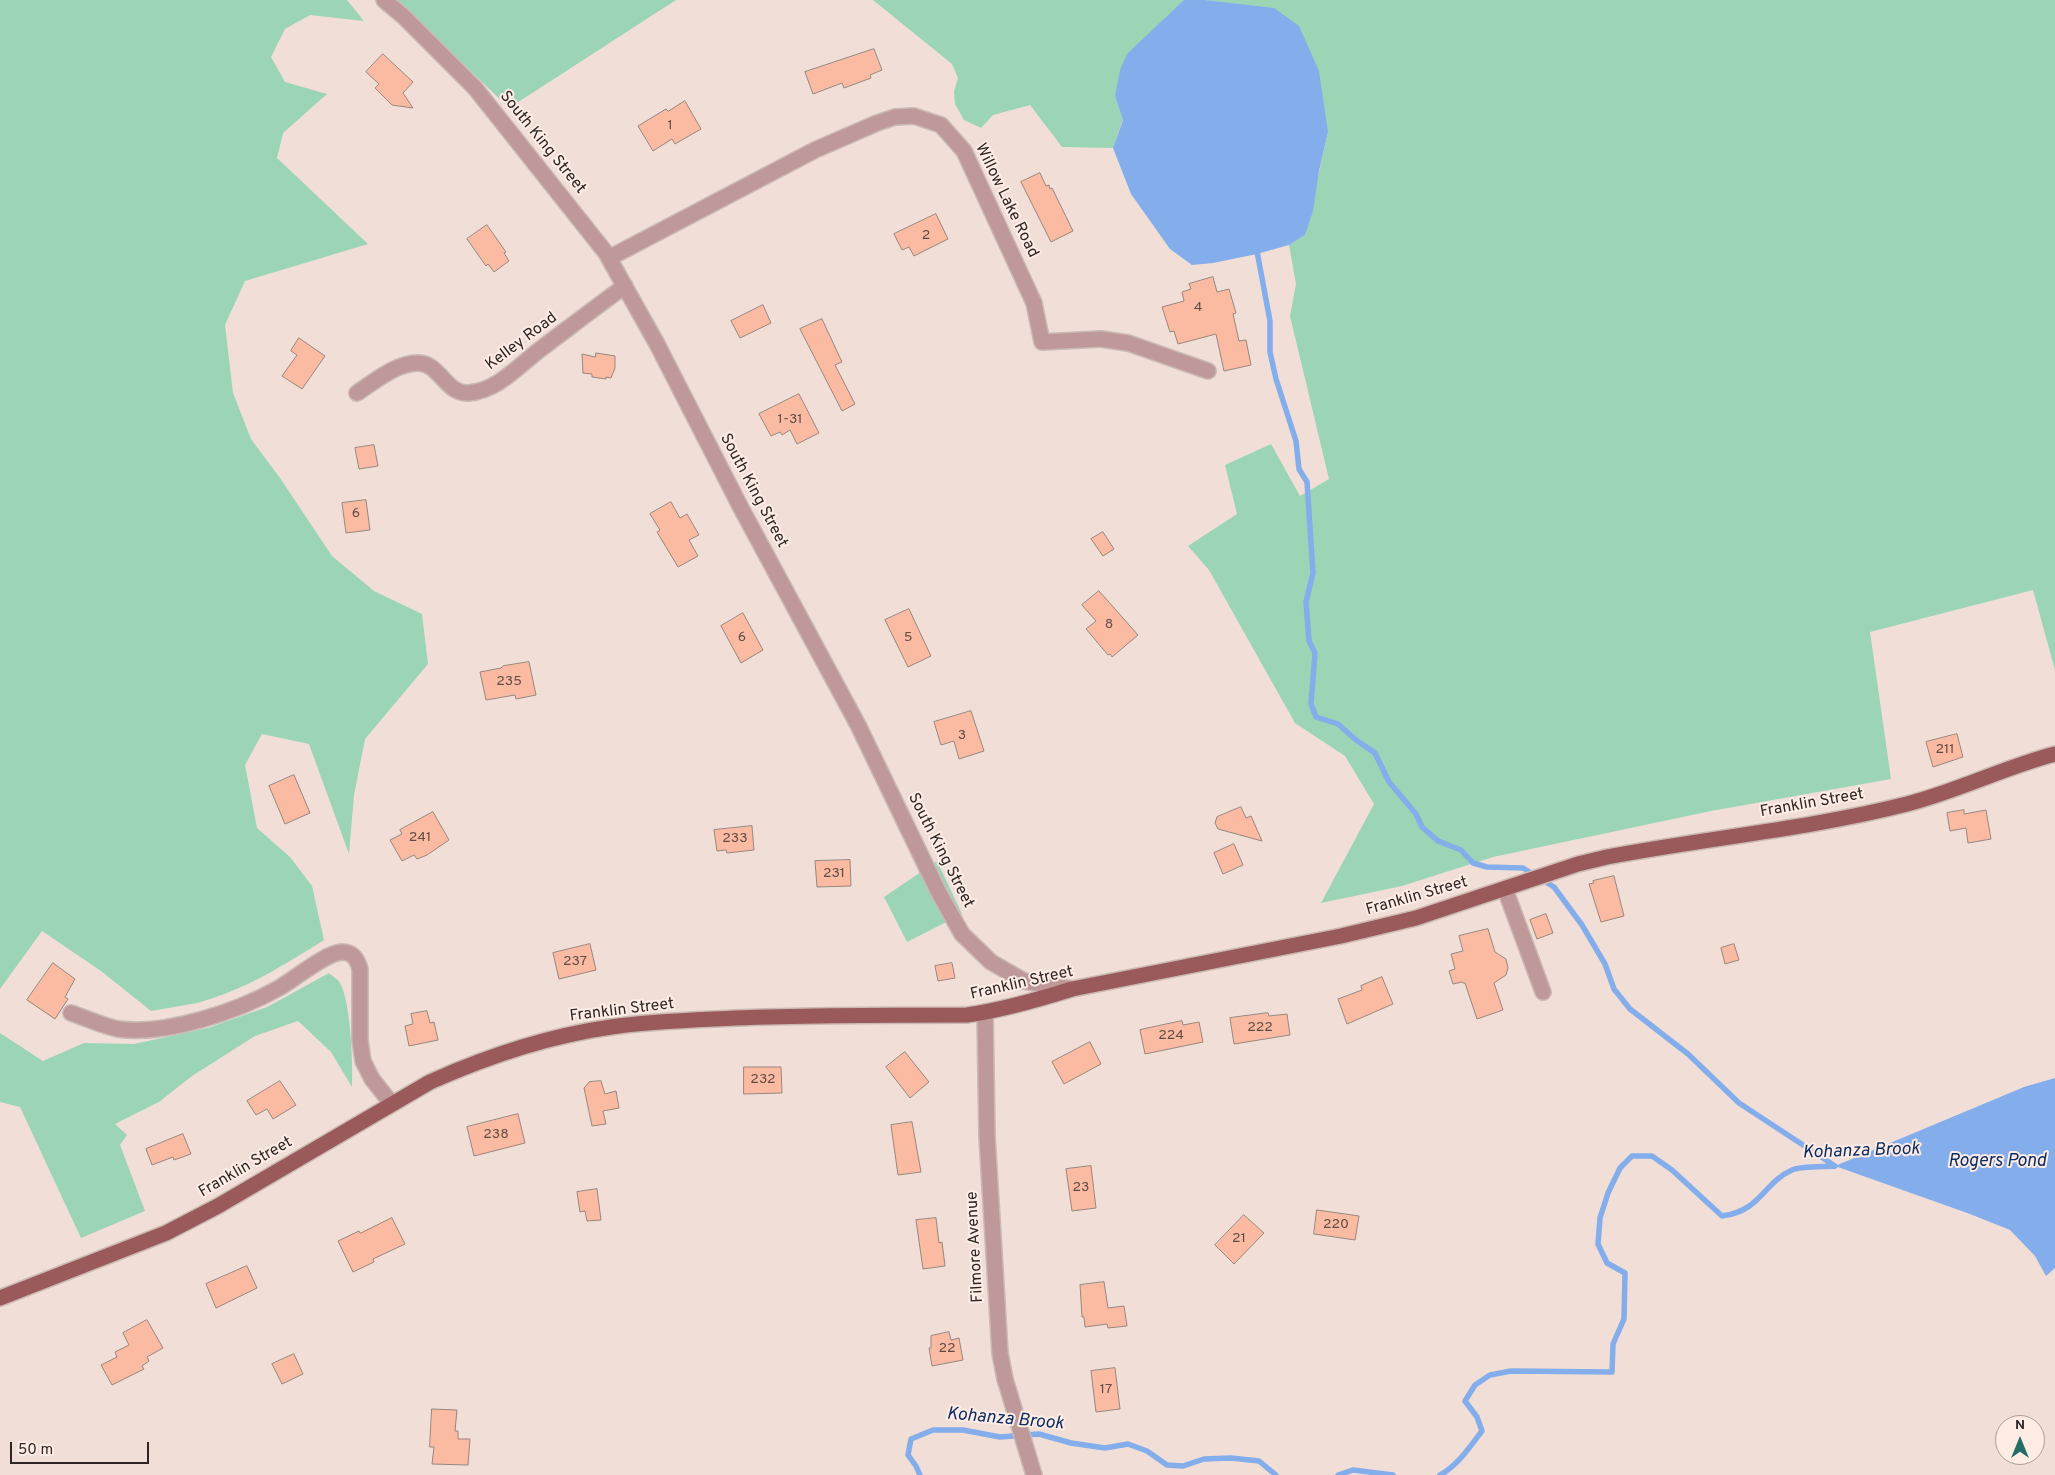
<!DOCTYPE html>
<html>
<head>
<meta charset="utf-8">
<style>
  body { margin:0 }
  #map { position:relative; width:2055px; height:1475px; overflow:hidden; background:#f1dfd7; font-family:Overpass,sans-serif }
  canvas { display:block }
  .north { position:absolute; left:1995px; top:1415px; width:50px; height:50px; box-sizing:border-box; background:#ffece4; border:1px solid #ab9d97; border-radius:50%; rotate:0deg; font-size:14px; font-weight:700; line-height:20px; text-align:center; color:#2d2724 }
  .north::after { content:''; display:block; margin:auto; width:18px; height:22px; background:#256e68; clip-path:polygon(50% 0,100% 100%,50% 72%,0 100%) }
  .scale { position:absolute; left:10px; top:1442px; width:139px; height:22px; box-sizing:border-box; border:2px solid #2d2724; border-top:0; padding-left:6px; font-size:15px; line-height:18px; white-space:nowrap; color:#2d2724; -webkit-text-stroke:4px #ffece4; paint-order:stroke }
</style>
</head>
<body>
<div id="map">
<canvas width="2055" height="1475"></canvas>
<div class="north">N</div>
<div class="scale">50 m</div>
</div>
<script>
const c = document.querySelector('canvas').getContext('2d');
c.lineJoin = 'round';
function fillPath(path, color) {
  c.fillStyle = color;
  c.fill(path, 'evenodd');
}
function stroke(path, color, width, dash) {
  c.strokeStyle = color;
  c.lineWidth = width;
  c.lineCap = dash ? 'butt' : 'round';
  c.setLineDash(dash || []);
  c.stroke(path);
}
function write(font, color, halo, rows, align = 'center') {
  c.font = font + ' Overpass,sans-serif';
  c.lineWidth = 4;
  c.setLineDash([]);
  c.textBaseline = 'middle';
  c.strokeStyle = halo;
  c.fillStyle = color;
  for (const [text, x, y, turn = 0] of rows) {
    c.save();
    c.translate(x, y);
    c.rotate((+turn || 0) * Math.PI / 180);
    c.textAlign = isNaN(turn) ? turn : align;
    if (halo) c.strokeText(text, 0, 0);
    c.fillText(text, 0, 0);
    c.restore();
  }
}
const green = new Path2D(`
  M0 0H347L364 21 310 15 285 29 271 57 285 82 327 94 283 133 277 158 368 244 245 281 225 325 233 393 251 439 280 478 332 556 374 591 422 614 428 664 365 739 354 795 349 854 309 744 262 734 245 765 257 828 290 857 312 886 324 940C284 965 243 991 197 1003 182 1006 166 1008 151 1011L101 971 42 931 0 989Z
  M397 0H676L509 108Z
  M873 0H1184L1115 96 1123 119 1113 148 1062 147 1030 105 993 115 981 128 964 120 955 104 954 91 958 78 952 64Z
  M1205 0H2055V670L2033 590 1870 632 1891 779 1711 811 1493 857 1402 886 1321 903 1374 804 1345 756 1295 723 1209 570 1188 546 1237 514 1225 465 1271 444 1300 496 1329 479 1290 316 1296 284 1289 245 1305 235 1328 132 1274 9Z
  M937 861 962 914 907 942 884 897Z
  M329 973C332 976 338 979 340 983 351 1003 353 1064 352 1087L331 1052 298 1021 255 1036 192 1076 159 1102 115 1124 127 1135 120 1145 145 1211 81 1238 20 1107 0 1102V1033L43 1061 84 1043 134 1044 208 1028 267 1007Z`);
const water = new Path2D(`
  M1184 0H1205L1274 8 1299 26 1319 71 1328 132 1319 171 1313 211 1305 235 1289 245 1257 254 1213 263 1192 265 1170 249 1131 194 1113 148 1123 120 1115 96 1120 70 1127 54Z
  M2055 1078V1268L2046 1276 2035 1256 2010 1230 1970 1214 1835 1166 2024 1087Z`);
const stream = new Path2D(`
  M1256 246 1270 321V352L1276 379 1296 441 1299 469 1307 482 1313 573 1306 602 1309 641 1315 653 1311 704 1316 717 1338 724 1356 740 1375 753 1389 782 1416 814 1422 827 1438 841 1461 850 1473 863 1487 867 1523 868 1554 887 1582 925 1605 964 1614 989 1630 1009 1688 1054 1739 1103 1835 1166
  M920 1475 916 1466 908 1455 911 1439 933 1430H963L1000 1437 1039 1434 1071 1443 1105 1448 1128 1444 1147 1451 1167 1465 1183 1466 1204 1459 1231 1458 1259 1461 1276 1475
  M1338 1475 1353 1470 1393 1475
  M1440 1475C1457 1466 1470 1447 1482 1431L1477 1417 1465 1401 1475 1385 1490 1375 1511 1371 1612 1372 1613 1344 1624 1319 1625 1273 1607 1263 1598 1244 1600 1218 1608 1193 1620 1168 1632 1156H1652L1672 1170 1722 1216C1761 1211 1763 1183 1792 1170 1801 1166 1824 1167 1835 1166`);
const building = new Path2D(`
  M874 49 882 70 870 75 871 78 844 88 842 83 813 94 805 72Z
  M383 54 413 82 403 93 413 108 392 105 375 88 379 84 366 72Z
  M685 101 701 129 675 144 672 139 653 151 638 126 666 109 668 111Z
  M1040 173 1046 186 1049 185 1050 189 1052 188 1073 231 1051 242 1021 182Z
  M936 214 948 239 914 256 909 247 902 250 894 234Z
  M487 225 506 252 504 253 509 261 494 272 488 264 486 266 467 239Z
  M1213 277 1217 292 1229 289 1236 313 1233 314 1239 341 1246 340 1251 365 1224 371 1216 334 1178 344 1174 331 1170 332 1162 307 1184 301 1182 292 1191 289 1189 284Z
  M763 305 771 323 740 338 731 321Z
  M822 319 842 362 835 365 855 404 842 411 800 329Z
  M299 338 325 356 302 389 282 376 297 355 291 351Z
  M596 353 615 356V368L611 378 606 377V379L592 377V374L583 373 582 354 595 357Z
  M799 394 819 433 797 444 790 430 782 435 780 432 771 436 759 414Z
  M374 445 378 466 359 469 355 448Z
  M366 500 370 530 346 533 342 503Z
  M671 502 680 518 687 514 699 535 689 540 698 556 678 567 657 532 660 530 650 514Z
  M1103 532 1114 549 1103 556 1091 539Z
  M1099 591 1138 635 1112 657 1110 654 1108 655 1086 629 1096 621 1082 605Z
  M909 609 931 656 908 667 885 620Z
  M743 613 763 650 741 663 721 626Z
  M529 662 536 695 516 699 515 695 486 700 480 672 501 668 503 666Z
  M971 711 984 751 959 759 954 741 941 745 934 722Z
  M1957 734 1963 757 1933 767 1926 742Z
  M294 775 310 813 285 824 269 786Z
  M1241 807 1246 818 1251 816 1262 841 1218 829 1215 823 1217 817Z
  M1964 810V814L1986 810 1991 839 1968 843 1966 828 1950 831 1947 813Z
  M433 812 449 840 427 855 417 859 414 855 402 861 390 840 402 834 400 830Z
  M752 826 754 850 727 853 726 850 717 851 714 830Z
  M1234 844 1243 865 1223 874 1214 853Z
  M850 860 851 886 817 887 815 861Z
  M1614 876 1624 916 1601 922 1589 884 1594 883 1593 881Z
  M1546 914 1553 933 1537 939 1530 920Z
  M1488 929 1495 952 1506 959 1508 968 1506 975 1494 983 1503 1010 1477 1019 1465 983H1463L1462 982 1453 984 1449 971 1455 969 1451 954 1463 951 1459 936Z
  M590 944 596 970 559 979 553 953Z
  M1734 944 1739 960 1725 964 1721 948Z
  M53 963 75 979 65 997 68 999 55 1019 27 1000Z
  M952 963 955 978 938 981 935 966Z
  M1382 977 1393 1004 1347 1024 1338 999 1362 990 1361 986Z
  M427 1011 430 1023 434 1022 438 1040 409 1046 405 1026 413 1024 411 1014Z
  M1268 1013 1269 1016 1287 1014 1290 1035 1234 1044 1230 1018Z
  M1182 1021 1183 1025 1199 1022 1203 1042 1145 1054 1140 1030Z
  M1090 1042 1101 1064 1064 1084 1052 1062Z
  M905 1052 929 1082 910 1098 886 1067Z
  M744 1067H781L782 1093 744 1094Z
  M280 1081 296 1105 273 1119 267 1109 256 1115 247 1101Z
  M601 1081 605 1094 616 1091 619 1108 603 1111 606 1124 592 1126 584 1088 589 1082Z
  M518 1114 525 1143 474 1156 467 1127Z
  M912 1122 921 1172 898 1175 891 1125Z
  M183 1134 191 1154 174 1160 173 1157 152 1165 146 1149Z
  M1091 1166 1096 1208 1072 1211 1066 1169Z
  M597 1189 601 1220 587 1221 585 1211 580 1212 577 1192Z
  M1317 1210 1359 1216 1355 1240 1314 1234Z
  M1244 1215 1264 1233 1234 1264 1215 1245Z
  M392 1218 405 1244 373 1259 374 1262 353 1272 338 1241 359 1231 360 1233Z
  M936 1218 939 1243 942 1242 945 1266 923 1269 916 1220Z
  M247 1266 257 1288 216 1308 206 1284Z
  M1104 1282 1108 1308 1124 1306 1127 1326 1108 1328 1107 1324 1085 1327 1084 1317H1082L1080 1285Z
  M147 1320 163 1348 147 1357 149 1361 142 1366 144 1369 112 1385 101 1365 117 1357 115 1352 129 1345 123 1333Z
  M949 1332 951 1340 959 1338 963 1360 932 1366 929 1348H931V1336Z
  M294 1354 303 1374 282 1384 272 1364Z
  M1115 1368 1120 1409 1096 1412 1091 1371Z
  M432 1409 457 1410 455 1431H458V1439H470L468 1465 432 1464 434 1447H430Z`);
const minor = new Path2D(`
  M384 0 403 16 475 88 606 253 657 344 741 508 858 725 939 893 962 934 991 962 1024 981 1072 989
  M609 258 815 150 877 123 895 117 914 116 941 125 964 151 1034 303 1042 342 1101 339 1128 343 1208 371
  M357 393C374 382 396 363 418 363 440 363 446 395 469 393 499 390 519 365 542 348 570 327 597 306 625 286
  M1505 889 1543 992
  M985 1012 987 1136 1000 1353 1005 1379 1034 1475
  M71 1013C86 1018 103 1026 118 1029 166 1036 238 1011 279 988 295 979 325 953 342 952 353 952 357 959 360 969V1040L363 1061 372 1079 391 1103`);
const major = new Path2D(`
  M0 1298 166 1233 218 1206 430 1082C488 1056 548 1036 611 1027 652 1021 694 1020 735 1018 813 1015 890 1015 967 1015 1003 1010 1037 1000 1072 989L1341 936 1416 918 1578 864 1607 857C1707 838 1809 829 1907 804 1958 791 2005 767 2055 754`);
const numberNames = [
  ["1",670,126],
  ["2",926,236],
  ["4",1198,308],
  ["1-31",790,420],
  ["6",356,514],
  ["8",1109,625],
  ["6",742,638],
  ["5",908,638],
  ["235",509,682],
  ["3",962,736],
  ["211",1945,750],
  ["241",420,838],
  ["233",735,839],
  ["231",834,874],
  ["237",575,962],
  ["222",1260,1028],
  ["224",1171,1036],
  ["232",763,1080],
  ["238",496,1135],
  ["23",1081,1188],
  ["220",1336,1225],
  ["21",1239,1239],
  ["22",947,1349],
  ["17",1106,1390]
];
const streetNames = [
  ["South King Street",542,143,51],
  ["Willow Lake Road",1006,201,64],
  ["Kelley Road",522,342,-37],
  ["South King Street",753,491,62],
  ["Franklin Street",1812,804,-10],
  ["South King Street",940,851,63],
  ["Franklin Street",1417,897,-16],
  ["Franklin Street",1022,984,-13],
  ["Franklin Street",622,1011,-7],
  ["Franklin Street",246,1168,-30],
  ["Filmore Avenue",976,1247,-93]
];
const waterNames = [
  ["Kohanza Brook",1861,1152,-2],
  ["Rogers Pond",1997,1162],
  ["Kohanza Brook",1005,1420,5]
];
fillPath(green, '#9bd5b5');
fillPath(water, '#84adeb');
stroke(stream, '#84adeb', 5.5);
fillPath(building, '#fabba2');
stroke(building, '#97867f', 1);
stroke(minor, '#cabab3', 18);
stroke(major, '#cabab3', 18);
stroke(minor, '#bf9999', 15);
stroke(major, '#9a595b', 15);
write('14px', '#604c44', null, numberNames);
write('16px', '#2d2724', '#ffece4', streetNames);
write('italic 18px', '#082d64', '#ffece4', waterNames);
</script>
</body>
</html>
